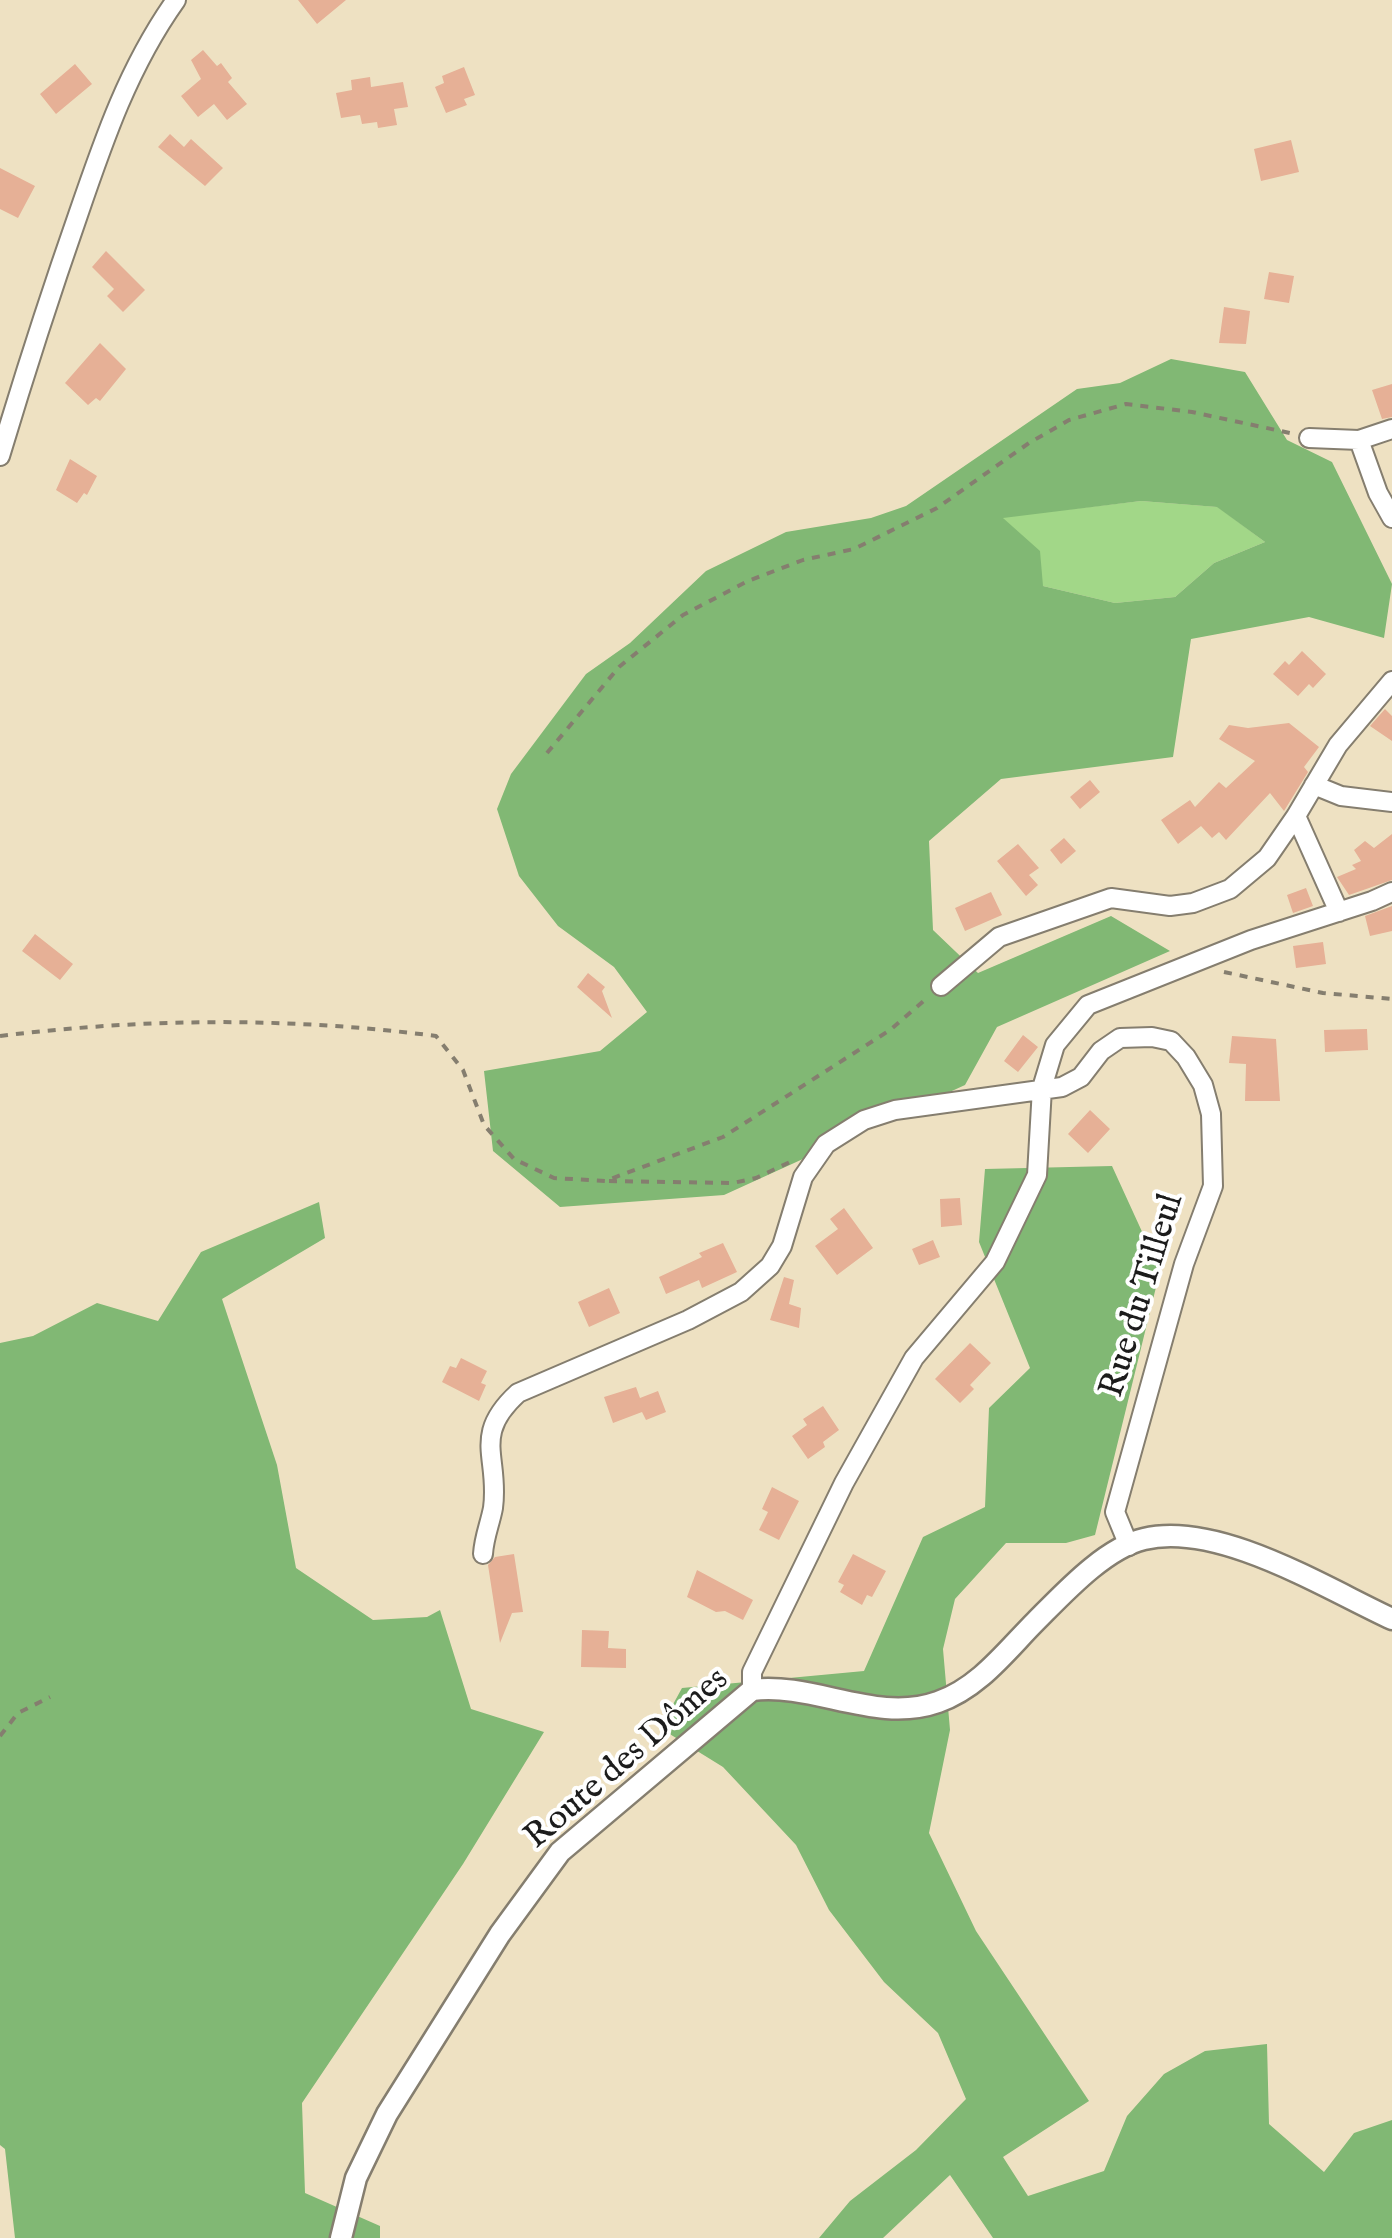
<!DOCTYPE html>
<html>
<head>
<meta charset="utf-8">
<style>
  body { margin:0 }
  canvas { display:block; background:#eee1c2 }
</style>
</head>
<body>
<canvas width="1392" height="2238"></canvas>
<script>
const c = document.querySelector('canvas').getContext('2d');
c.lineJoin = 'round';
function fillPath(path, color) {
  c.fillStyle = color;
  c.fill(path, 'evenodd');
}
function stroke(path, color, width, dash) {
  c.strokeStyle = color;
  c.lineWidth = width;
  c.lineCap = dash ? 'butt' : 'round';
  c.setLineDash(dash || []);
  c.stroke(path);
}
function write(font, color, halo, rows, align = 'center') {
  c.font = font + ' "IM FELL English",serif';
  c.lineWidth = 8;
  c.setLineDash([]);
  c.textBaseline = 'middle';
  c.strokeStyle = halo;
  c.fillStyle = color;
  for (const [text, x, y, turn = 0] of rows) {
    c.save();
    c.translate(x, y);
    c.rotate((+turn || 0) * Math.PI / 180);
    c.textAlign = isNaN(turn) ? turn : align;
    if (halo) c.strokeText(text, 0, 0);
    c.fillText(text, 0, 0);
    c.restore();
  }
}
const green = new Path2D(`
  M1141 501 1218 507 1265 542 1214 563 1175 597 1115 603 1043 586 1002 517Z`);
const forest = new Path2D(`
  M1171 359 1245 372 1287 440 1332 462 1392 584 1384 638 1309 617 1191 639 1173 757 1001 779 929 841 933 930 978 973 1111 916 1170 951 997 1027 965 1085 724 1195 560 1207 493 1151 484 1071 600 1051 647 1012 614 967 558 926 519 876 497 809 511 774 586 674 630 643 706 571 786 532 871 518 906 506 1077 389 1120 383ZM1141 501 1217 507 1265 542 1214 563 1175 597 1115 603 1043 586 1040 551 1003 518Z
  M1112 1166 1160 1271 1095 1535 1066 1543H1006L955 1599 943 1649 950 1730 929 1833 976 1931 1089 2101 1003 2157 1028 2196 1104 2171 1127 2116 1164 2074 1205 2051 1267 2044 1269 2124 1324 2172 1354 2133 1392 2120V2238H993L950 2175 883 2238H819L850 2201 916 2150 966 2099 938 2033 884 1982 829 1910 796 1845 723 1767 660 1728 682 1688 864 1671 923 1537 985 1507 989 1408 1030 1368 979 1242 985 1169Z
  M319 1202 325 1238 222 1299 277 1465 296 1568 373 1620 427 1617 440 1610 471 1709 544 1732 463 1864 302 2103 305 2193 380 2226V2238H15L5 2149 0 2145V1343L33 1336 97 1303 158 1321 201 1252Z`);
const building = new Path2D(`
  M298 0H346L317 24Z
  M203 50 217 66 221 63 232 78 228 82 247 104 227 120 214 104 198 117 181 96 201 79 191 60Z
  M75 64 92 84 56 114 40 94Z
  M464 67 475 95 464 99 467 105 446 113 435 87 444 83 442 76Z
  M370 77 371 87 403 82 408 107 394 109 397 125 378 128 377 122 362 124 360 115 341 118 336 93 352 90 351 80Z
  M170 134 184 147 191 139 223 168 205 186 158 147Z
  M1291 140 1299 172 1261 181 1254 149Z
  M0 168 35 186 18 218 0 209Z
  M106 251 145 290 123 312 107 296 114 289 92 267Z
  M1269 272 1294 276 1289 303 1264 299Z
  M1224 307 1250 311 1246 344 1219 343Z
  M100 343 126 369 100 401 96 398 88 405 65 383Z
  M1392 384V417L1382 419 1372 390Z
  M70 459 97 476 87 495 84 493 77 503 56 490Z
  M1302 651 1326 674 1313 688 1309 684 1298 696 1273 674 1285 661 1289 665Z
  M1385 709 1392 716V741L1370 726Z
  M1289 723 1319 747 1304 767 1308 772 1284 811 1270 793 1226 840 1219 832 1212 838 1201 826 1178 844 1161 820 1190 800 1195 807 1219 782 1226 788 1255 761 1219 739 1229 725 1248 728Z
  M1090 780 1100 792 1080 809 1070 797Z
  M1392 834V880L1349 895 1337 877 1356 869 1352 865 1361 861 1354 850 1365 841 1374 848Z
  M1064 838 1076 851 1061 864 1050 850Z
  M1018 844 1039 868 1029 875 1038 885 1026 896 997 861Z
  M1306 888 1313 906 1293 913 1287 895Z
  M991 892 1002 915 965 931 955 908Z
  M1392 906V931L1370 936 1365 916Z
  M35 934 73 964 60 980 22 951Z
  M1323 942 1326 964 1296 968 1293 946Z
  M588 973 605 987 602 991 612 1018 577 987Z
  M1367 1029 1368 1050 1325 1052 1324 1030Z
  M1023 1035 1038 1047 1018 1072 1004 1061Z
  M1232 1036 1276 1039 1280 1101H1245L1246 1064 1229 1063Z
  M1090 1110 1110 1129 1088 1153 1068 1134Z
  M960 1198 962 1225 941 1227 940 1199Z
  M844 1208 873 1248 837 1275 815 1246 838 1229 830 1219Z
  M933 1240 940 1257 919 1265 912 1249Z
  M723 1243 737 1272 702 1288 699 1280 666 1294 659 1277 702 1257 699 1253Z
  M784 1277 794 1280 789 1304 801 1308 799 1328 770 1320Z
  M609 1288 620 1313 589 1327 578 1302Z
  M970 1343 991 1363 970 1385 974 1389 960 1403 935 1379Z
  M461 1358 487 1371 481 1383 486 1385 479 1401 442 1382 450 1366 456 1368Z
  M636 1387 640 1398 658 1391 666 1412 646 1420 642 1412 613 1423 604 1397Z
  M823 1406 839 1430 823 1442 825 1447 808 1459 792 1436 807 1425 803 1419Z
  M772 1487 799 1501 779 1540 759 1530 768 1512 762 1509Z
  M514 1554 523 1612 512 1613 500 1643 488 1565 495 1557Z
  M853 1554 886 1571 872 1597 867 1595 862 1605 840 1592 844 1585 838 1582Z
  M697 1570 753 1600 743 1620 725 1611 716 1612 687 1597Z
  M582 1630 609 1631 608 1648 626 1649V1668L581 1667Z`);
const path = new Path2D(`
  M547 753 619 667 683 615 748 581 803 560 854 549 937 508 1029 443 1069 420 1126 404 1192 412 1290 433
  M1224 972 1323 993 1392 999
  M0 1036C146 1018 290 1017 436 1036L463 1070 484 1125 514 1159 554 1178 605 1181 723 1137 890 1030 926 999
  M609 1181 733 1183 756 1178 790 1162
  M0 1736 18 1713 50 1697`);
const minor = new Path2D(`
  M1309 438 1359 440 1392 429
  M1359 440 1378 493 1392 518
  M0 456C24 376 50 295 78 215 104 139 129 66 176 0
  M1314 785 1341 796 1392 802
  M1296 816 1339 912
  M941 986 999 937 1111 898 1170 906 1193 903 1230 889 1267 858 1296 816 1338 745 1392 681
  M483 1554C484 1537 490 1524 493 1508 500 1457 471 1436 518 1393L688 1320 741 1292 770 1266 782 1246 803 1177 826 1144 864 1120 895 1110 1062 1087 1081 1077 1101 1051 1120 1038 1152 1037 1171 1041 1186 1057 1203 1085 1211 1114 1213 1186 1184 1264 1115 1512 1129 1546
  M752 1690V1672L844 1483 914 1358 995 1262 1037 1175 1042 1088 1055 1045 1088 1005 1251 940 1372 901 1392 892`);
const tertiary = new Path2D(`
  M341 2238 356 2178 387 2114 500 1934 560 1852 752 1690C814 1682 876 1724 938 1702 979 1688 1007 1650 1036 1621 1064 1593 1105 1548 1144 1539 1218 1521 1325 1588 1392 1619`);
const streetNames = [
  ["Rue du Tilleul",1144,1296,-73],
  ["Route des Dômes",628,1760,-41]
];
fillPath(green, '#a2d788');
fillPath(forest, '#81b874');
fillPath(building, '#e6b096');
stroke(minor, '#857e6f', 22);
stroke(tertiary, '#857e6f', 25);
stroke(path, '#857e6f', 4, [8, 8]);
stroke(minor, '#fff', 18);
stroke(tertiary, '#fff', 20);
write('35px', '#1c1c1c', '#fff', streetNames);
</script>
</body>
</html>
